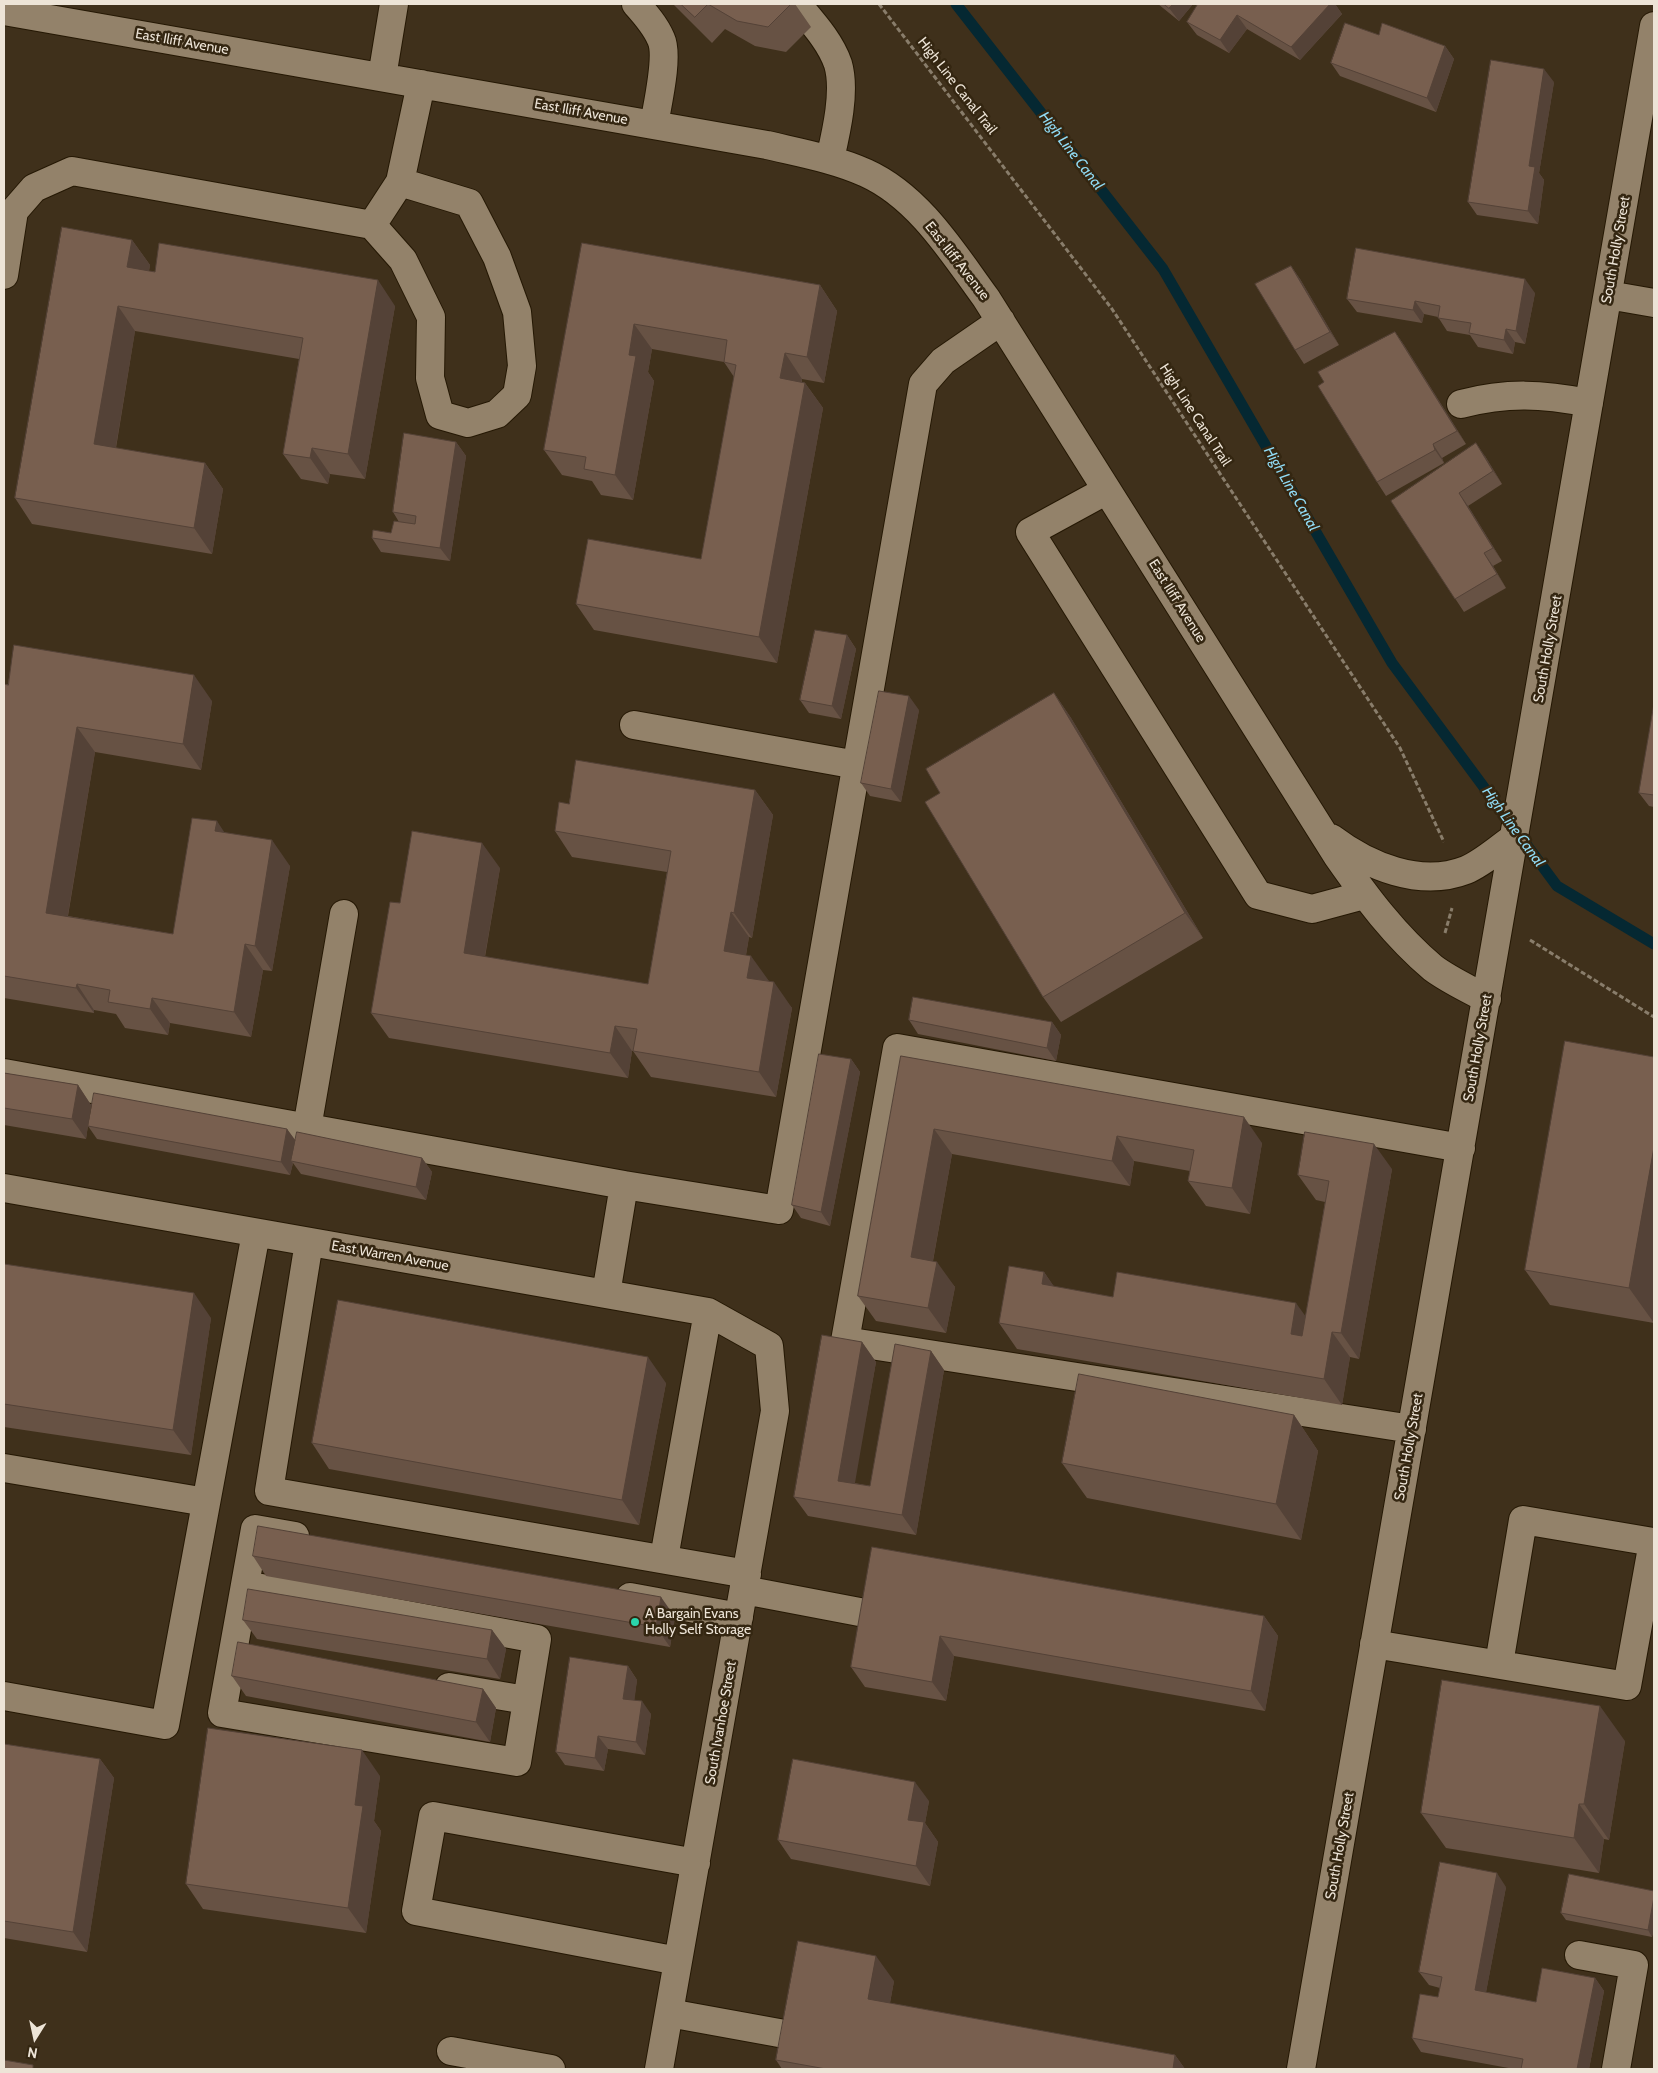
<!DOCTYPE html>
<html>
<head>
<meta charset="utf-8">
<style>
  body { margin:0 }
  #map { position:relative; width:1658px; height:2073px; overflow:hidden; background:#3f301b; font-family:Cabin,sans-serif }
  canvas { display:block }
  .frame { position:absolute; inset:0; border:5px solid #ede4d7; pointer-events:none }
  .north { position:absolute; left:10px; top:2013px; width:50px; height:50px; -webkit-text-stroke:4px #342611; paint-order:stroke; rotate:190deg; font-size:14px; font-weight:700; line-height:20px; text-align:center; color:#ede4d7 }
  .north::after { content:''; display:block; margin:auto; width:18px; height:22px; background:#ede4d7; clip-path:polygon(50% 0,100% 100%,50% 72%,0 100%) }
</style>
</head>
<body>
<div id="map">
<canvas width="1658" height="2073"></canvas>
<div class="frame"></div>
<div class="north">N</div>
</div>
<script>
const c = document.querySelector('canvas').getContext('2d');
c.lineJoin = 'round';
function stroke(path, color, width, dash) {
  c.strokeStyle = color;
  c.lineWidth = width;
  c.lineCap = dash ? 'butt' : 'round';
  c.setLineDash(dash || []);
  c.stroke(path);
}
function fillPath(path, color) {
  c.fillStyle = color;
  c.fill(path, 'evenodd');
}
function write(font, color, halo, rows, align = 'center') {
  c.font = font + ' Cabin,sans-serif';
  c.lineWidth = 5;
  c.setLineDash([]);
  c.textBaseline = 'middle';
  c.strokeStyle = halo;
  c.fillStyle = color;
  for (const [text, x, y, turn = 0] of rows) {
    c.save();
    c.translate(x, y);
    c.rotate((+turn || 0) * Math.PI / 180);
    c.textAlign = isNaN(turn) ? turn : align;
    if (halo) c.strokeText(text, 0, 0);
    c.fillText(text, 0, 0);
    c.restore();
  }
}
const stream = new Path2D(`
  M956 4 1163 269 1392 663 1557 886 1654 944`);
const path = new Path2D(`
  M879 4 1112 309 1400 748 1444 842
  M1445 933 1452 908
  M1530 940 1654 1017`);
const minor = new Path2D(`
  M636 4C645 14 655 25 661 39 669 56 657 106 654 125
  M797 4C812 22 830 41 838 64 846 91 836 133 830 159
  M4 11 767 145C801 153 835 159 866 173 919 197 953 253 986 298L1338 857C1366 897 1395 936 1433 968 1449 980 1469 989 1487 999
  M382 77 394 4
  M372 225 403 260 431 317 430 378 440 415 468 423 497 414 517 395 522 366 517 312 497 257 469 203 400 182
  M4 275 14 211 34 188 72 171 372 225 400 182 421 84
  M1608 295 1654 303
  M1461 404C1508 392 1542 394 1589 403
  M1107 490 1030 532 1258 895 1312 909 1364 895
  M634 725 857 765
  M1331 838C1368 866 1420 888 1466 870 1483 863 1499 848 1514 838
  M4 1073 624 1185
  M307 1128 344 914
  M4 1188 708 1312 769 1346 775 1411 659 2069
  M309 1242 269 1491 747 1574
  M606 1294 624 1185 779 1210 923 384 943 361 1001 321
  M1412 1429 845 1341 897 1048 1461 1148
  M4 1468 206 1502
  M664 1558 708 1312
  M245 1585 537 1639 517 1762 222 1713 255 1529 295 1536
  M744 1590 870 1614
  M630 1597 739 1617
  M1374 1644 1627 1686 1653 1542 1523 1520 1499 1664
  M449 1687 526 1700
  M4 1696 165 1725 256 1233
  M1579 1955 1634 1965 1616 2069
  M678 1961 416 1911 433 1816 696 1863
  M669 2013 790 2035
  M451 2051 551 2069
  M1301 2069 1654 26`);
const wall = new Path2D(`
  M673 4H795L811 27 786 52 755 46 725 29 712 43Z
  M1158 4H1193L1179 21Z
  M1198 4H1335L1342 14 1300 60 1247 29 1229 53 1197 35 1187 22Z
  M1379 35 1445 46 1454 59 1436 112 1340 76 1331 63Z
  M1554 82 1539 173 1544 180 1538 224 1477 215 1468 202Z
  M132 240 150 265 149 271 395 306 365 479 330 474 328 484 301 479 283 454 299 359 135 331 116 448 205 463 223 489 212 554 32 524 15 498Z
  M582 243 820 285 837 311 824 383 802 379V382L805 383 823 408 777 663 594 630 576 604 701 559 734 377 724 362 652 349 648 372 654 381 633 500 601 495 592 481 562 475 544 450Z
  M1291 266 1300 279 1339 345 1304 364 1295 350Z
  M1535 293 1525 344 1515 342 1513 354 1478 347 1470 335 1447 331 1438 317 1424 314 1422 323 1357 312 1347 299Z
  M1395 332 1404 345 1466 444 1442 458 1444 463 1386 496 1377 482Z
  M456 442 466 456 450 561 381 552 372 538 391 533 399 522 393 512Z
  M1485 456 1502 484 1468 506 1502 561 1493 566 1506 588 1464 612 1391 501Z
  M847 635 856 649 841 719 809 713 800 700Z
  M4 684 212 701 201 770 95 752 68 916 173 934 224 832 290 866 272 971 263 970 251 1037 170 1023 168 1035 125 1028 116 1014 94 1010V1013L4 998Z
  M1054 693 1071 718 1203 938 1061 1022 1043 997 940 793Z
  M1654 704V807L1649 806 1639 793Z
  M919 710 901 802 870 796 861 783Z
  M755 790 773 815 752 938 749 937 746 955 792 1008 776 1097 651 1077 633 1051H632L628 1078 389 1038 371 1013 400 903 500 868 485 957 648 984 667 872 572 857 555 831 569 804Z
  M909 1020 1052 1022 1061 1035 1056 1061 918 1034Z
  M1565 1041 1654 1323 1550 1305 1525 1270Z
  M901 1056 1262 1143 1250 1214 1206 1206 1188 1181 1190 1171 1134 1161 1130 1186 952 1154 933 1261 955 1287 946 1333 876 1321 858 1296Z
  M851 1059 860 1072 830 1226 801 1218 792 1205Z
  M4 1073 78 1085 91 1105 86 1139 4 1125Z
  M88 1126 287 1129 296 1141 422 1158 432 1172 426 1200 301 1174 293 1163 290 1175 97 1139Z
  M1392 1169 1359 1359 1350 1357 1342 1405 1017 1349 999 1323 1044 1272 1054 1287 1113 1297 1306 1316 1325 1202 1316 1200 1298 1175Z
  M4 1264 211 1318 191 1455 4 1427Z
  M862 1342 876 1362 854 1483 870 1486 931 1351 944 1370 916 1535 808 1516 794 1497Z
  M666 1383 639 1525 329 1469 312 1443Z
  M1294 1415 1318 1451 1301 1540 1087 1498 1062 1463Z
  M872 1547 1264 1616 1278 1636 1265 1711 954 1656 946 1701 865 1687 851 1667Z
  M253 1556 675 1617 670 1647 266 1576Z
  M243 1620 492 1630 506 1649 500 1679 257 1639Z
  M628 1666 637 1680 634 1700 651 1714 645 1755 608 1749 604 1771 565 1765 556 1752Z
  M232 1676 483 1689 496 1708 490 1742 246 1696Z
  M1625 1741 1609 1840 1604 1839 1599 1873 1446 1848 1421 1813Z
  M4 1744 100 1759 114 1778 87 1952 4 1938Z
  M380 1776 374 1821 381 1831 366 1933 203 1909 186 1884Z
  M929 1801 925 1823 938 1842 930 1886 791 1859 778 1840Z
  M1506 1887 1486 1992 1536 2002 1595 1978 1604 1991 1589 2069H1514L1421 2052 1412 2038 1438 1997 1440 1988 1429 1985 1419 1972Z
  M1654 1891V1927L1652 1937 1566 1920 1561 1913Z
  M894 1981 890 2003 1175 2055 1185 2069H782L776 2060Z`);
const shadedWall = new Path2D(`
  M1173 4H1193L1179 21 1169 8Z
  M1330 4H1335L1342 14 1300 60 1291 47Z
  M1237 15 1247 29 1229 53 1220 40Z
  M1445 46 1454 59 1436 112 1427 98Z
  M1544 69 1554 82 1539 173 1544 180 1538 224 1528 211 1529 166Z
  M132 240 150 265 145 292 127 267Z
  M1291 266 1300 279 1339 345 1330 332Z
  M1525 279 1535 293 1525 344 1516 331Z
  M378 280 395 306 365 479 348 454Z
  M820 285 837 311 824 383 807 357Z
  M1415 301 1424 314 1422 323 1413 310Z
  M118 306 135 331 112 470 94 444Z
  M634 324 652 349 648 372 654 381 633 500 615 475 629 355Z
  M1506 329 1515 342 1513 354 1504 340Z
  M1395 332 1404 345 1466 444 1457 431Z
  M785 353 802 379 798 403 780 378Z
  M805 383 823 408 777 663 759 637Z
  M456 442 466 456 450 561 440 548Z
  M1476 443 1485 456 1502 484 1493 471Z
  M1433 444 1442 458 1444 463 1435 450Z
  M312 448 330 474 328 484 310 458Z
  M205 463 223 489 212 554 194 528Z
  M1459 493 1468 506 1502 561 1493 548Z
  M1484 553 1493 566 1506 588 1497 574Z
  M847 635 856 649 841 719 832 706Z
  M194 675 212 701 201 770 183 744Z
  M1054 693 1071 718 1203 938 1185 913Z
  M909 696 919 710 901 802 891 789Z
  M77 727 95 752 64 938 46 913Z
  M755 790 773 815 752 938 734 913Z
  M217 821 234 847 215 831Z
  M272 840 290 866 272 971 255 946Z
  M482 843 500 868 481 978 464 953Z
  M731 912 749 937 742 977 724 951Z
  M245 944 263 970 251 1037 234 1012Z
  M751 956 769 981 747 978Z
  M774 982 792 1008 776 1097 759 1072Z
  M77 984 94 1010V1013L76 988Z
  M152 998 170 1023 168 1035 150 1009Z
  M1052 1022 1061 1035 1056 1061 1047 1048Z
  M615 1026 632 1051 628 1078 610 1053Z
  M851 1059 860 1072 830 1226 821 1212Z
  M78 1085 91 1105 86 1139 72 1119Z
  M1244 1117 1262 1143 1250 1214 1232 1188Z
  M287 1129 297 1143 291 1161 293 1163 290 1175 281 1162Z
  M934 1129 952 1154 929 1282 911 1257Z
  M1117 1136 1134 1161 1130 1186 1112 1161Z
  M1374 1144 1392 1169 1359 1359 1341 1333Z
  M1654 1147V1323L1629 1288Z
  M422 1158 432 1172 426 1200 416 1187Z
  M937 1262 955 1287 946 1333 928 1308Z
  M1044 1272 1062 1298 1042 1284Z
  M194 1293 211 1318 191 1455 173 1430Z
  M1296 1303 1314 1328 1309 1360 1291 1334Z
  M1332 1332 1350 1357 1342 1405 1324 1379Z
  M862 1342 876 1362 852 1500 838 1481Z
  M931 1351 944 1370 916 1535 902 1515Z
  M648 1357 666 1383 639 1525 622 1500Z
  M1294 1415 1318 1451 1301 1540 1276 1504Z
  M661 1597 675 1617 670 1647 656 1627Z
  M1264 1616 1278 1636 1265 1711 1251 1691Z
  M492 1630 506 1649 500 1679 487 1659Z
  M940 1636 954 1656 946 1701 932 1682Z
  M628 1666 637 1680 633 1712 623 1699Z
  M483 1689 496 1708 490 1742 476 1722Z
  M642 1701 651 1714 645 1755 636 1742Z
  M1600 1706 1625 1741 1609 1840 1584 1804Z
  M598 1736 608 1749 604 1771 595 1758Z
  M362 1750 380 1776 374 1821 381 1831 366 1933 348 1908 355 1805Z
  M100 1759 114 1778 87 1952 73 1932Z
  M915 1782 929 1801 925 1823 938 1842 930 1886 916 1866 908 1820Z
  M1579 1804 1604 1839 1599 1873 1574 1838Z
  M1497 1873 1506 1887 1484 2003 1475 1990Z
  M1654 1897V1927L1652 1937 1648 1930Z
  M876 1956 894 1981 886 2024 868 1999Z
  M1595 1978 1604 1991 1589 2069H1577Z
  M1175 2055 1185 2069H1173Z`);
const building = new Path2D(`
  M681 4H791L768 27 737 21 708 4 695 17Z
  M1164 4H1173L1169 8Z
  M1198 4H1330L1291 47 1237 15 1220 40 1187 22Z
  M1345 23 1379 35 1382 23 1445 46 1427 98 1331 63Z
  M1491 60 1544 69 1529 166 1535 167 1528 211 1468 202Z
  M62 227 132 240 127 267 155 272 159 243 378 280 348 454 312 448 310 458 283 454 303 338 118 306 94 444 205 463 194 528 15 498Z
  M582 243 820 285 807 357 785 353 780 378 805 383 759 637 576 604 588 539 701 559 736 365 724 362 727 340 634 324 629 355 636 356 615 475 584 469 586 457 544 450Z
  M1356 248 1525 279 1516 331 1506 329 1504 340 1469 333 1471 323 1438 318 1440 306 1415 301 1413 310 1347 299Z
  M1291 266 1330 332 1295 350 1255 284Z
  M1395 332 1457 431 1433 444 1435 450 1377 482 1318 386 1324 382 1318 372Z
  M404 433 456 442 440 548 372 538 373 530 391 533 394 521 415 524 416 516 393 512Z
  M1476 443 1493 471 1459 493 1493 548 1484 553 1497 574 1455 599 1391 501Z
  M815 630 847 635 832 706 800 700Z
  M14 645 194 675 183 744 77 727 46 913 173 934 192 818 217 821 215 831 272 840 255 946 245 944 234 1012 152 998 150 1009 108 1002 110 990 77 984 76 988 4 976V684L8 685Z
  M879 691 909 696 891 789 861 783Z
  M1054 693 1185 913 1043 997 925 802 940 793 926 769Z
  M1654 704V795L1639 793Z
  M576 760 755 790 734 913 731 912 724 951 751 956 747 978 774 982 759 1072 633 1051 637 1029 615 1026 610 1053 371 1013 390 902 400 903 412 831 482 843 464 953 648 984 671 851 555 831 559 802 569 804Z
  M913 997 1052 1022 1047 1048 909 1020Z
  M1565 1041 1654 1057V1147L1629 1288 1525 1270Z
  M819 1054 851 1059 821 1212 792 1205Z
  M901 1056 1244 1117 1232 1188 1188 1181 1194 1150 1117 1136 1112 1161 934 1129 911 1257 937 1262 928 1308 858 1296Z
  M4 1073 78 1085 72 1119 4 1108Z
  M94 1093 287 1129 281 1162 88 1126Z
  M297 1132 422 1158 416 1187 291 1161Z
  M1305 1132 1374 1144 1341 1333 1332 1332 1324 1379 999 1323 1009 1266 1044 1272 1042 1284 1113 1297 1117 1272 1296 1303 1291 1334 1302 1336 1329 1181 1298 1175Z
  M4 1264 194 1293 173 1430 4 1404Z
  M338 1300 648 1357 622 1500 312 1443Z
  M822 1335 862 1342 838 1481 870 1486 895 1344 931 1351 902 1515 794 1497Z
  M1079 1374 1294 1415 1276 1504 1062 1463Z
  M258 1526 661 1597 656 1627 253 1556Z
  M872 1547 1264 1616 1251 1691 940 1636 932 1682 851 1667Z
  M248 1589 492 1630 487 1659 243 1620Z
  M238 1642 483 1689 476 1722 232 1676Z
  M570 1657 628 1666 623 1699 642 1701 636 1742 598 1736 595 1758 556 1752Z
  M1442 1680 1600 1706 1584 1804H1579L1574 1838 1421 1813Z
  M208 1728 362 1750 355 1805 363 1806 348 1908 186 1884Z
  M4 1744 100 1759 73 1932 4 1921Z
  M793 1759 915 1782 908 1820 924 1822 916 1866 778 1840Z
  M1440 1862 1497 1873 1475 1990 1536 2002 1542 1968 1595 1978 1577 2069H1521L1523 2059 1412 2038 1420 1994 1438 1997 1442 1977 1419 1972Z
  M1569 1874 1654 1891V1897L1648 1930 1561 1913Z
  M798 1941 876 1956 868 1999 1175 2055 1173 2069H826L776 2060Z
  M4 2060 33 2065V2069H4Z`);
const markers = [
  [635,1622,5,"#2ad5ac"]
];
const streetNames = [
  ["East Iliff Avenue",182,42,10],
  ["High Line Canal Trail",957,86,52],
  ["East Iliff Avenue",581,112,10],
  ["South Holly Street",1616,250,-80],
  ["East Iliff Avenue",957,261,52],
  ["High Line Canal Trail",1195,415,57],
  ["East Iliff Avenue",1177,601,58],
  ["South Holly Street",1548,649,-80],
  ["South Holly Street",1478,1048,-80],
  ["East Warren Avenue",390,1256,10],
  ["South Holly Street",1409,1447,-80],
  ["South Ivanhoe Street",721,1723,-80],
  ["South Holly Street",1340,1846,-80]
];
const poiNames = [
  ["A Bargain Evans",645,1614],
  ["Holly Self Storage",645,1630]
];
const waterNames = [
  ["High Line Canal",1071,151,52],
  ["High Line Canal",1291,489,60],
  ["High Line Canal",1513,827,54]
];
stroke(stream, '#052832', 11);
stroke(minor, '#251804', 30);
stroke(path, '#897d6b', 3, [5, 2.5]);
stroke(minor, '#93826a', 28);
fillPath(wall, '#675244');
fillPath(shadedWall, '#544237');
fillPath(building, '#785f4f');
stroke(building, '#544237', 1);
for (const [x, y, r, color] of markers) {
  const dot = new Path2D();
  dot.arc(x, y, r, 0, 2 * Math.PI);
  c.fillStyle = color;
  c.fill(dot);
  stroke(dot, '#342611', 2);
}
write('14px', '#ede4d7', '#342611', streetNames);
write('14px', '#ede4d7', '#342611', poiNames, 'left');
write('italic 15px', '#90dbf5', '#342611', waterNames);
</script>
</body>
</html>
